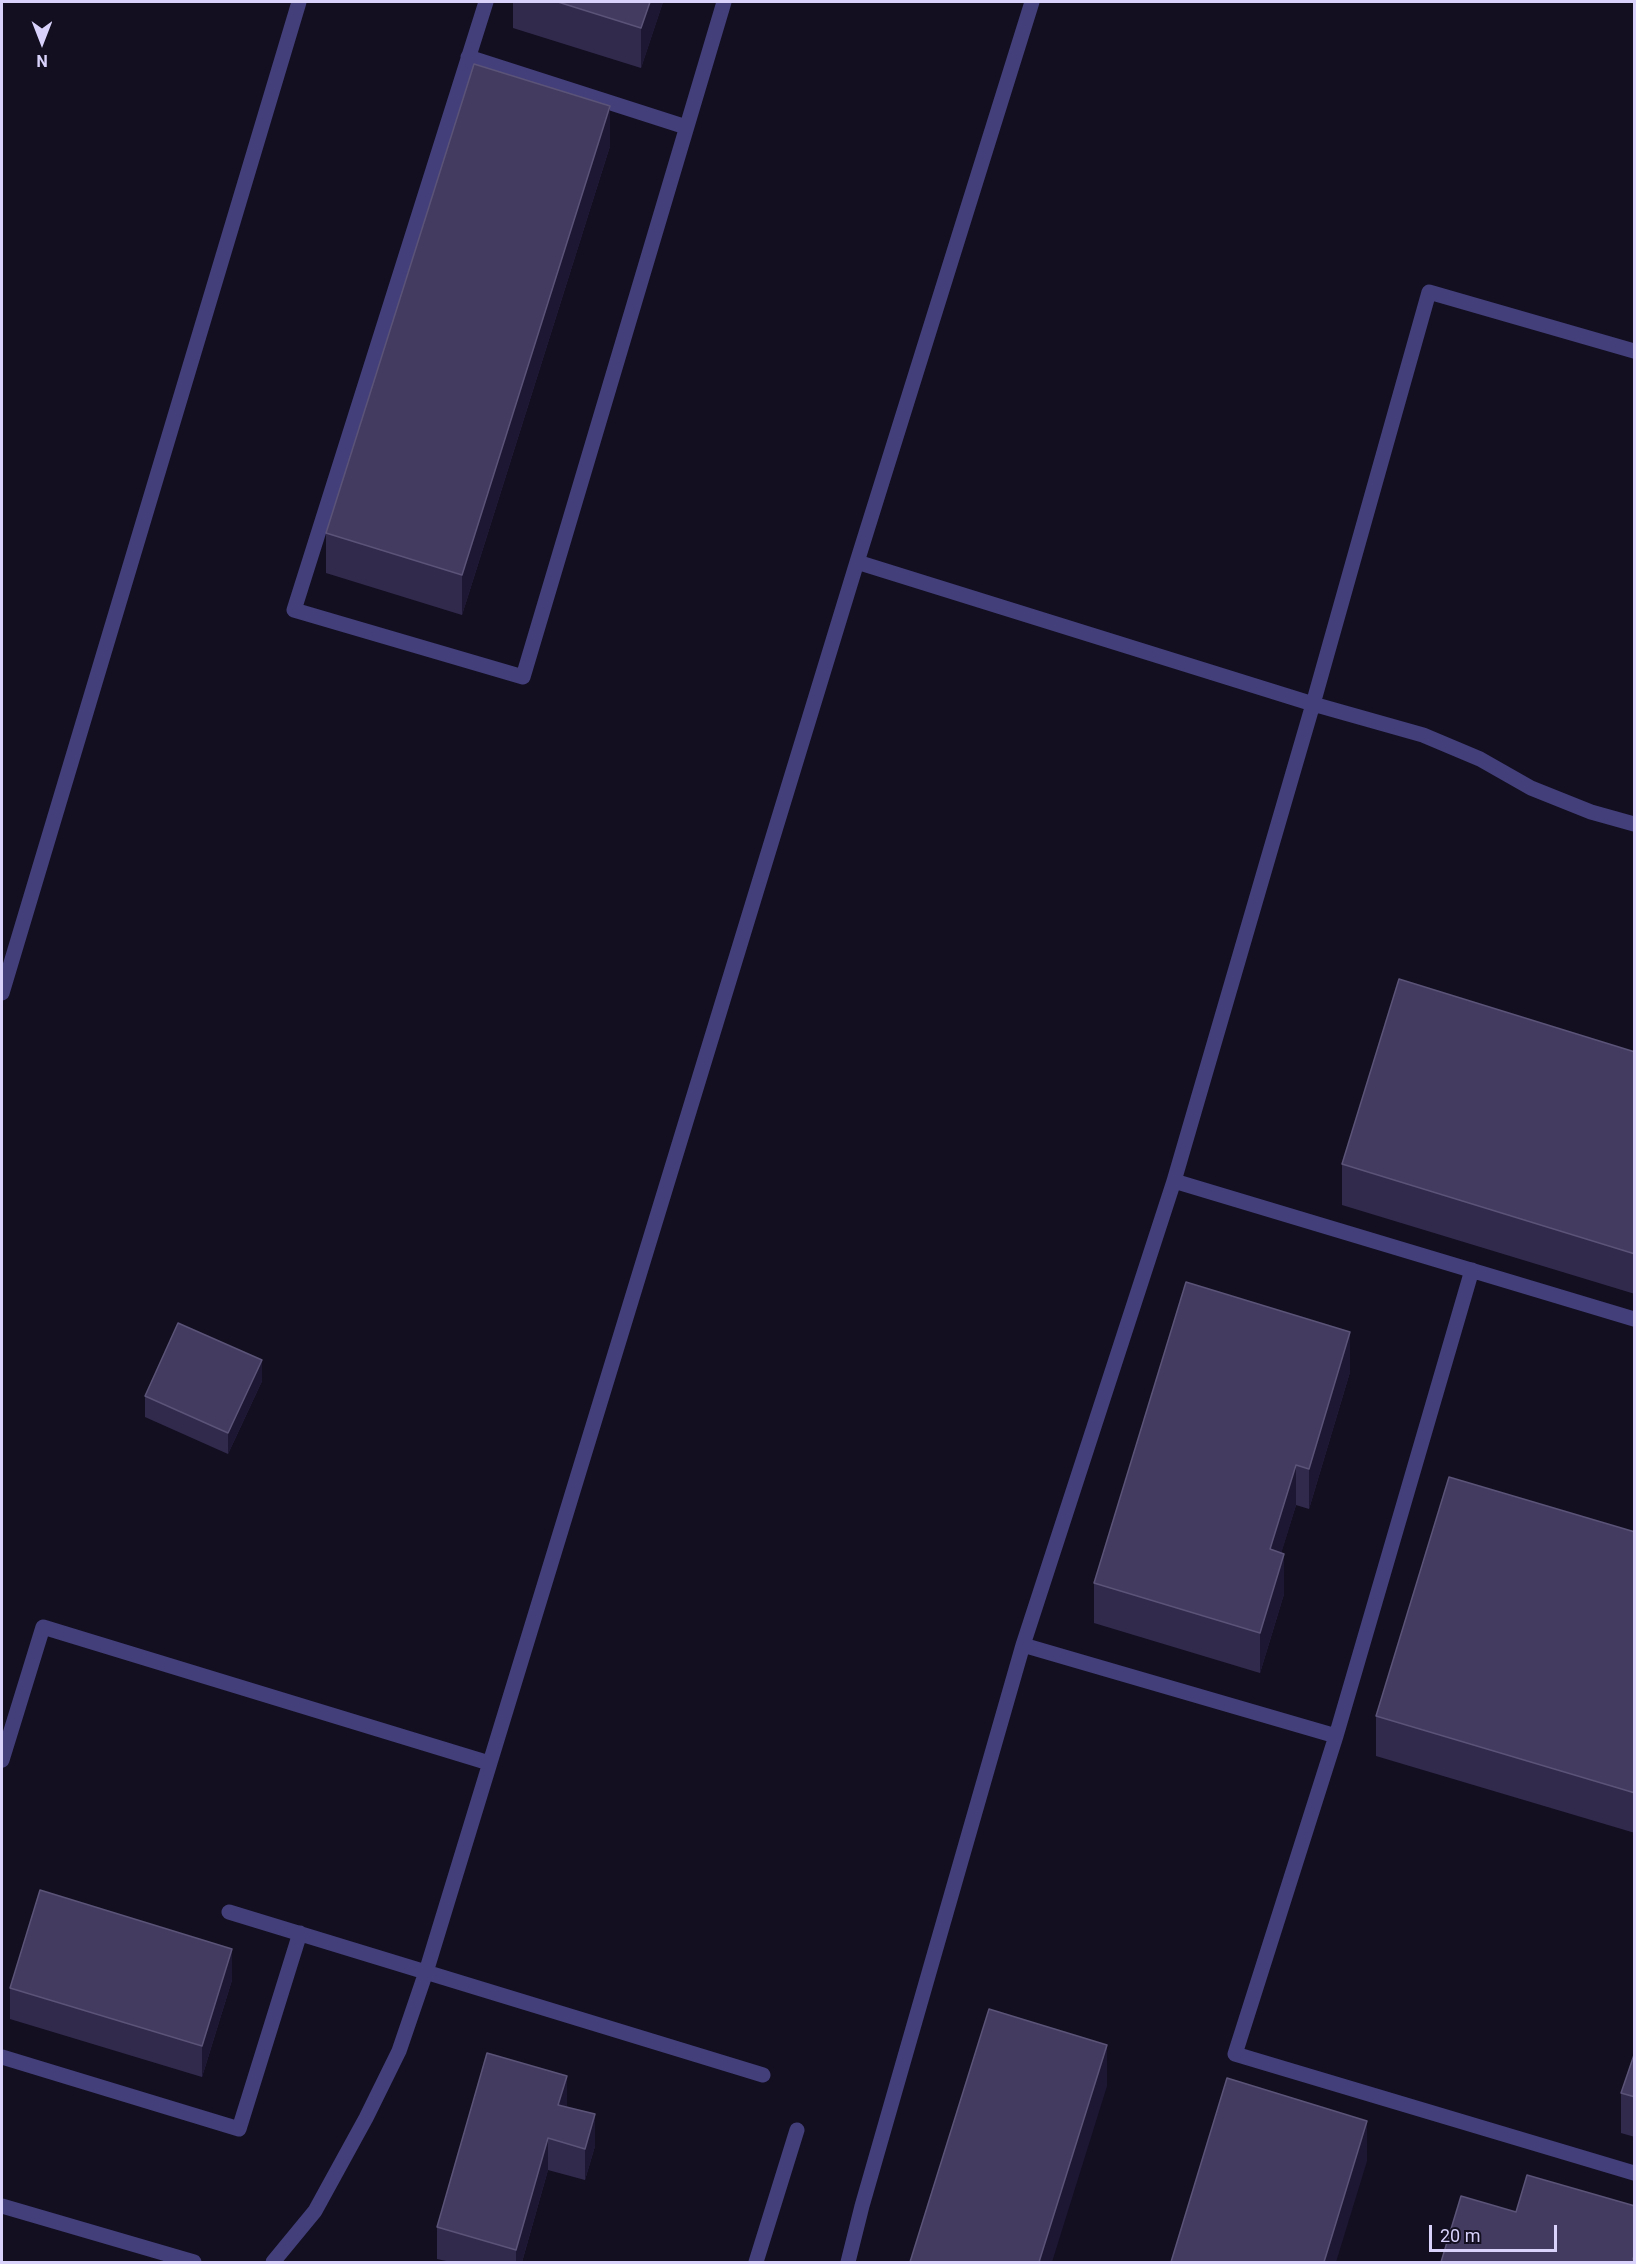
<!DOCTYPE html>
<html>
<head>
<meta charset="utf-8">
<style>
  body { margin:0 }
  #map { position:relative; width:1636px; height:2264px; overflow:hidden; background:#130f21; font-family:Roboto,sans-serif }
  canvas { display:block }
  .frame { position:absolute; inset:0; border:3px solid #d9d3fb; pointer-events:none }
  .north { position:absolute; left:12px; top:12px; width:60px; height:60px; -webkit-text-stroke:4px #130f21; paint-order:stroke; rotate:180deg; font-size:16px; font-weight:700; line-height:24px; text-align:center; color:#d9d3fb }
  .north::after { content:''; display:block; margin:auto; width:21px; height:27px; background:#d9d3fb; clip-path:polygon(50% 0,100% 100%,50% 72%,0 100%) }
  .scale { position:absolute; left:1429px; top:2225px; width:128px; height:27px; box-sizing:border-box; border:3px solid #d9d3fb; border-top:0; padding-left:8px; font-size:18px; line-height:21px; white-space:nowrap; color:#d9d3fb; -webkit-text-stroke:4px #130f21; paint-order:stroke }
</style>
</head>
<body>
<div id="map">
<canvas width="1636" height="2264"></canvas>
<div class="frame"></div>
<div class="north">N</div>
<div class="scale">20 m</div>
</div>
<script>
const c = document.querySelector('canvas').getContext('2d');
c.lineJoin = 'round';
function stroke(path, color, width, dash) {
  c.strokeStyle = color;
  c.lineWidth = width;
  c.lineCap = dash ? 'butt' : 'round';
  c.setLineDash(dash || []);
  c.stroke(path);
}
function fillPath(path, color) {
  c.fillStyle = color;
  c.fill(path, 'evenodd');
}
const service = new Path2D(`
  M486 2 294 610 523 677 724 2
  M468 57 686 127
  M857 562 1313 704 1423 735 1480 759 1531 788 1591 812 1634 824
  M2 993 299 2
  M1174 1181 1634 1319
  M1472 1270 1336 1736 1235 2054 1634 2173
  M1023 1645 1336 1736
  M2 1760 43 1627 489 1763
  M229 1912 763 2075
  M2 2057 239 2129 300 1933
  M2 2206 194 2262
  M273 2262 315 2211 366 2118 399 2051 426 1972 857 562 1032 2
  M756 2262 797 2130
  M848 2262 862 2206 1023 1645 1174 1181 1313 704 1429 292 1634 351`);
const wall = new Path2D(`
  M513 2H663L641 68 513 28Z
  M610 146 462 615 326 573V533Z
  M1635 1052V1294L1342 1205V1164Z
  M1350 1372 1309 1509 1296 1505 1281 1553 1284 1594 1260 1673 1094 1623V1583Z
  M262 1381 228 1454 145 1417V1396Z
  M1635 1532V1833L1376 1756V1716Z
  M232 1980 202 2077 10 2019V1988Z
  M1635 2052V2137L1621 2133V2093Z
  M567 2107 595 2146 585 2180 548 2170 522 2262H451L437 2259V2227Z`);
const shadedWall = new Path2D(`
  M650 2H663L641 68V28Z
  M610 106V146L462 615V575Z
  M1350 1332V1372L1309 1509V1469Z
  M262 1360V1381L228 1454V1433Z
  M1296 1465V1505L1270 1590V1549Z
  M1284 1554V1594L1260 1673V1633Z
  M232 1949V1980L202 2077V2046Z
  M1107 2045V2086L1052 2262H1039Z
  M567 2076V2107L558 2105Z
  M595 2114V2146L585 2180V2149Z
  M1367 2121V2161L1336 2262H1324Z
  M548 2138V2170L522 2262H516V2250Z`);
const building = new Path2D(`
  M558 2H650L641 28Z
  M474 64 610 106 462 575 326 533Z
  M1399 979 1635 1052V1254L1342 1164Z
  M1186 1282 1350 1332 1309 1469 1296 1465 1270 1549 1284 1554 1260 1633 1094 1583Z
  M178 1323 262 1360 228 1433 145 1396Z
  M1449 1477 1635 1532V1793L1376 1716Z
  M40 1890 232 1949 202 2046 10 1988Z
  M989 2009 1107 2045 1039 2262H910Z
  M1635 2052V2097L1621 2093Z
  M487 2053 567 2076 558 2105 595 2114 585 2149 548 2138 516 2250 437 2227Z
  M1227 2078 1367 2121 1324 2262H1171Z
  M1527 2175 1635 2206V2253L1633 2259 1635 2260V2262H1441L1461 2196 1516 2212Z`);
stroke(service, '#433f7b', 15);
fillPath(wall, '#322a4d');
fillPath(shadedWall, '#1e1734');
fillPath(building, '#443c60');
stroke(building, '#5b5478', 1.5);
</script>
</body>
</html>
